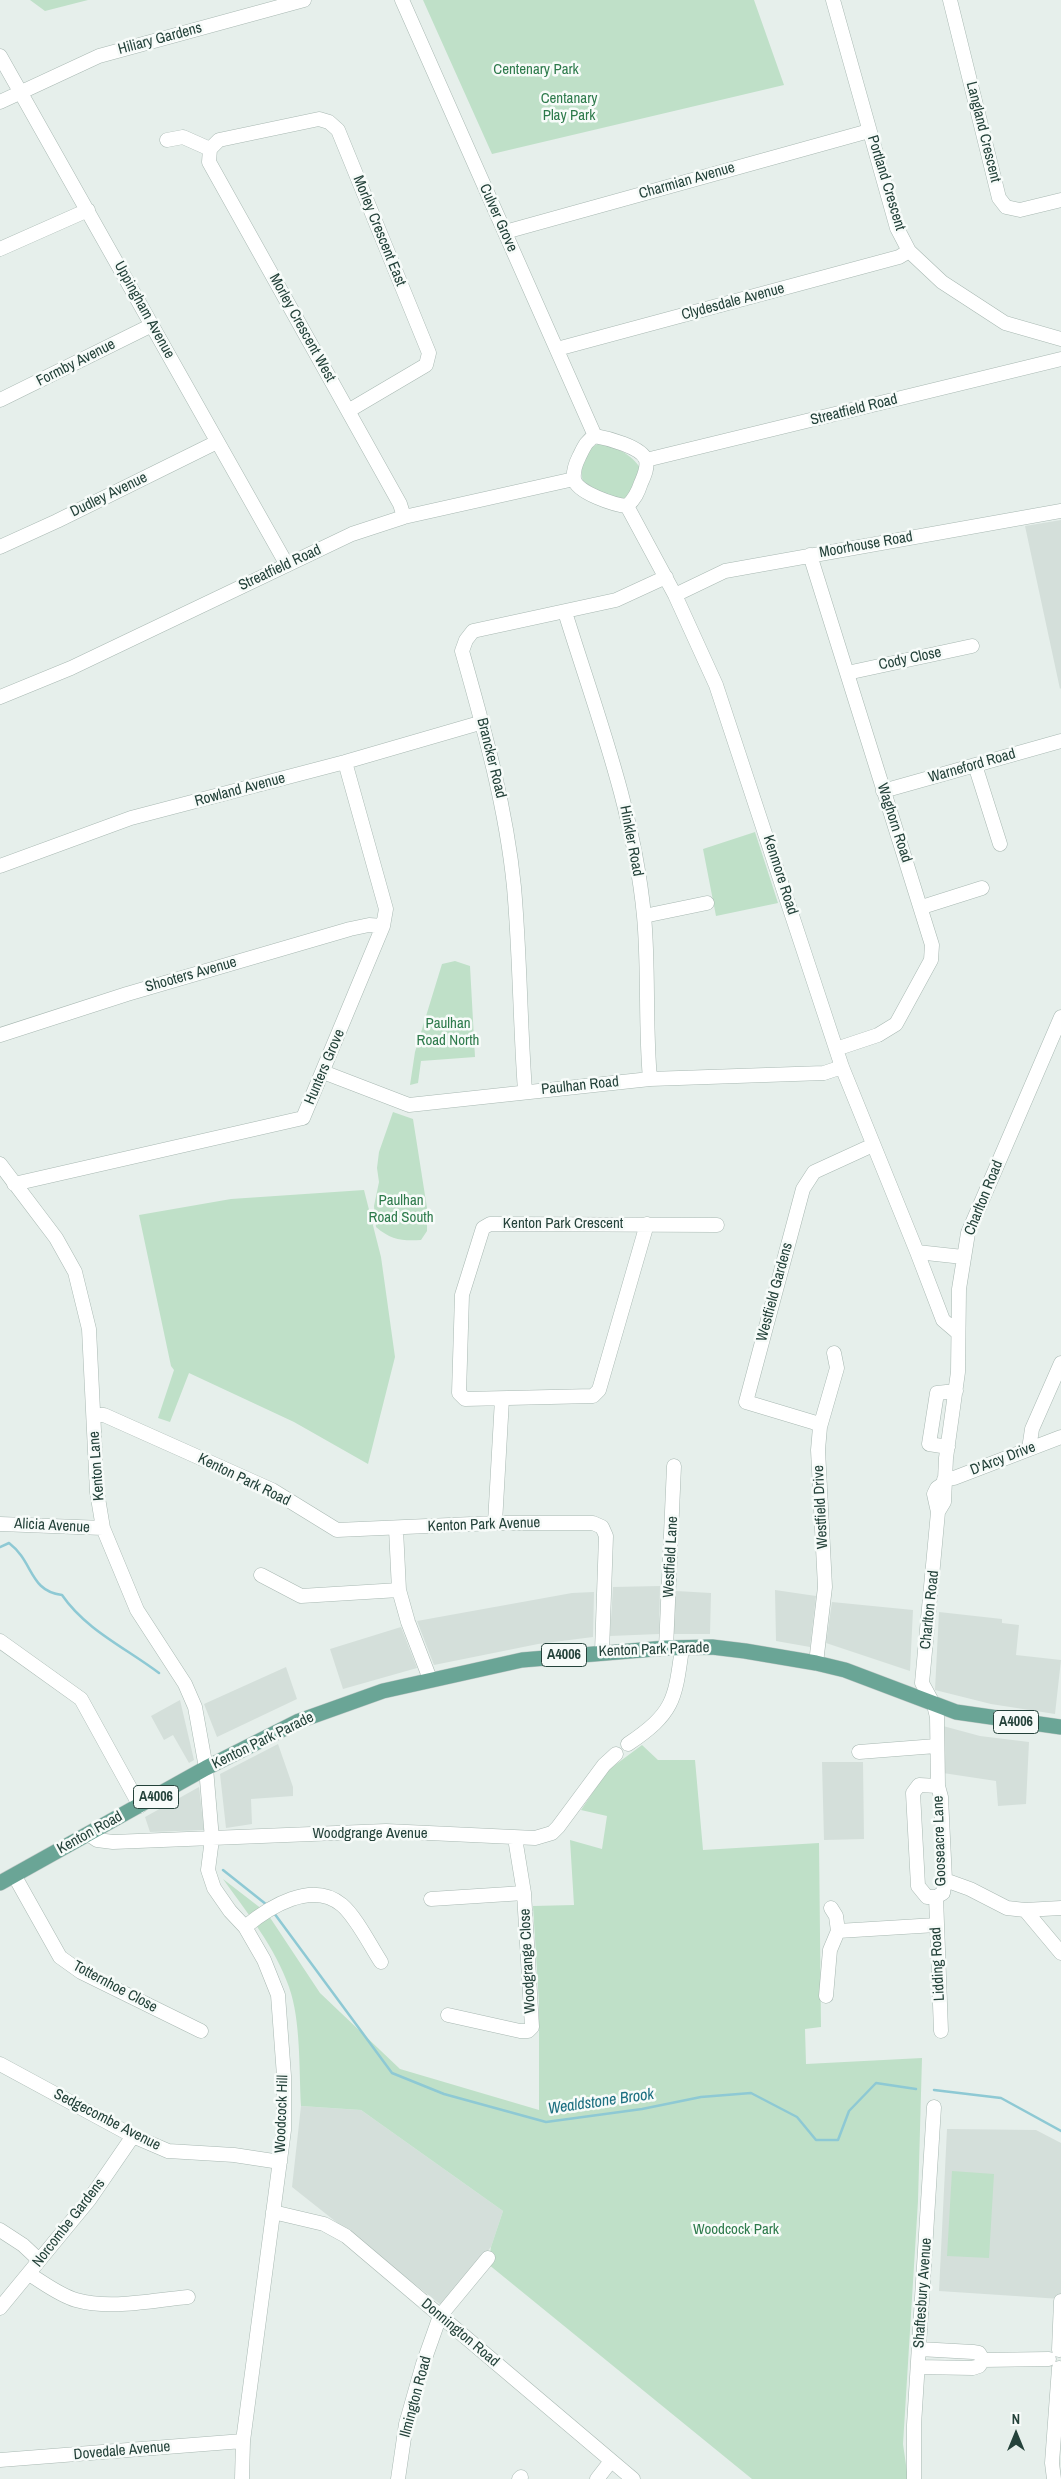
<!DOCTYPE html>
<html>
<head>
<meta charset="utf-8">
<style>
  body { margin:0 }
  #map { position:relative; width:1061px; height:2479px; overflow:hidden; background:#e6efeb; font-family:"Archivo Narrow",sans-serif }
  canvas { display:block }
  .north { position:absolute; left:991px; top:2409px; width:50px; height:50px; -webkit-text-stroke:4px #f7fbf9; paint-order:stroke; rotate:0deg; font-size:14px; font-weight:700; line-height:20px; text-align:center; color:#24423a }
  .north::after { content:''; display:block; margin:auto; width:18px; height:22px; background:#24423a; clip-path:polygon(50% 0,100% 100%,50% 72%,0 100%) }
</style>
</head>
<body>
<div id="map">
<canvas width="1061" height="2479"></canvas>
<div class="north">N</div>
</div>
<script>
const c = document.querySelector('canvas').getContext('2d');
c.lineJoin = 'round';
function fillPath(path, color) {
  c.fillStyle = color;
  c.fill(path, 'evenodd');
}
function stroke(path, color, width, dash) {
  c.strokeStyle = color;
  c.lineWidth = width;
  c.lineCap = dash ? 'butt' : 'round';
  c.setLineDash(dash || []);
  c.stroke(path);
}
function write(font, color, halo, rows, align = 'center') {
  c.font = font + ' "Archivo Narrow",sans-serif';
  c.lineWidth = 5;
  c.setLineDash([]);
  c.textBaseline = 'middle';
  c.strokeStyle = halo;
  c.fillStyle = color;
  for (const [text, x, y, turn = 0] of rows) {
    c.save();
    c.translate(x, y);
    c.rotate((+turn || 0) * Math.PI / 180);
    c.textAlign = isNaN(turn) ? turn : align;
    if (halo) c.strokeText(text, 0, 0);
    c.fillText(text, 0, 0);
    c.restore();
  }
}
const built = new Path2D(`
  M1061 520V688L1060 689 1025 526Z
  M660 1586 659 1634 610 1636 613 1587Z
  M775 1590 816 1596 810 1647 776 1641Z
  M676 1591 711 1593 710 1634H673Z
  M594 1592 593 1637 538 1644 434 1665 417 1621 572 1593Z
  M832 1602 913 1610 910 1671 826 1643Z
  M939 1612 1002 1619V1623L1019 1625 1016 1655 1061 1660 1055 1714 991 1704 935 1690Z
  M401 1627 417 1668 343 1689 330 1649Z
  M286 1667 297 1699 217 1737 204 1704Z
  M180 1700 194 1760 189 1763 173 1735 164 1740 151 1716Z
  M943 1726 980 1736 1029 1742 1026 1804 998 1806 996 1781 943 1773Z
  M278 1744 293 1787V1796L251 1799 252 1824 226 1828 220 1774Z
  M822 1762H863L864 1839 824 1840Z
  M199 1787 204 1830 150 1832 145 1817Z
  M301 2106 361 2110 503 2211 491 2247 441 2305 292 2187Z
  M947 2129 1036 2130 1061 2143V2299L939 2291Z`);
const green = new Path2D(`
  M30 0H88L45 11Z
  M423 0H754L784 85 492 154Z
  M598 444C612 444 633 455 640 468L629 497C613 502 596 490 583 481 579 469 585 448 598 444Z
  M755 832 778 903 716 916 703 849Z
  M455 961 470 966 475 1057 421 1061 418 1083 410 1085 415 1052 442 964Z
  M393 1112 413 1119 427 1208V1231L421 1240C402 1241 391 1240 376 1227L374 1206 379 1182 377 1168 379 1152Z
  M364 1190 381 1257 395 1357 368 1464 294 1422 189 1373 170 1422 158 1418 174 1370 171 1366 139 1215 231 1199Z
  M642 1745 658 1760H695L703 1850 819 1843 821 2027 805 2029 806 2064 922 2058 918 2201 903 2444 908 2479H752L488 2264 491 2247 503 2211 361 2110 301 2106C299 2071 301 2020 289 1987 275 1947 248 1914 223 1879L267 1913 320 1993 400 2069 539 2110V2004L533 1906 574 1905 570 1840 602 1849 607 1816 581 1810 607 1771Z
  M952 2171 994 2174 989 2258 947 2256Z`);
const stream = new Path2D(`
  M0 1547 9 1543C34 1562 29 1591 62 1595 86 1630 126 1648 159 1673
  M223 1870 267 1905
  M274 1913 392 2073 444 2094 546 2122 642 2109 701 2097 751 2093 797 2117 816 2140H838L849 2111 876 2083 916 2089
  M934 2090 1001 2098 1061 2131`);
const minor = new Path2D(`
  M402 0 595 436
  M833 0 897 228 909 251 942 282 1005 323 1061 339
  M950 0 999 198 1006 207 1020 210 1061 200
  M0 56 287 565
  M0 102 99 56 304 0
  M167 140 183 137 210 149
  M505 232 869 131
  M0 249 88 210
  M557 349 899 257 909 251
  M0 400 152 325
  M348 411 426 365 429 353 338 130 329 122 319 119 219 140 210 149 209 162 400 504 404 517
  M595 436C607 438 642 447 646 460 648 468 644 476 641 483 638 492 635 499 627 506 615 505 577 493 574 479 573 471 576 463 579 457 584 447 586 441 595 436Z
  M646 460 1061 359
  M627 506 675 595 716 685 842 1067 917 1252 943 1320 957 1332
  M0 547 57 521 217 442
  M810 555 932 945 931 960 896 1024 878 1035 836 1049
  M675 595 725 571 1061 511
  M565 612C596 712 634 810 644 916 649 970 645 1024 650 1079
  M847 673 972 646
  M0 697 71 668 352 534 404 517 574 479
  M975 765 1000 844
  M883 791 1061 741
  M0 866 131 818 345 762 483 722
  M922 907 982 888
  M644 916 707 903
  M0 1035 127 994 350 929 369 925 383 926
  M323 1072 409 1105 650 1079 824 1073 842 1067
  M525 1091C520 1023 520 955 514 887 506 806 484 729 462 651L466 640 473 631 616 600 666 577
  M0 1164 56 1238 75 1272 89 1329 97 1492 103 1528 137 1610 185 1684 195 1707 206 1768 212 1839 208 1870 214 1888 230 1911 245 1927 264 1960 278 1995 284 2076V2130L243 2441 242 2479
  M14 1184 303 1118 383 926 386 909 345 762
  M647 1224 599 1390 593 1396 465 1399 459 1393 462 1295 483 1228 490 1224 717 1225
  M917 1252 963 1257
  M94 1415H104L272 1490 337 1530 495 1523H593L602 1527 606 1536 602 1652
  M820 1427 816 1423 746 1402 803 1189 814 1172 873 1145
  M948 1447 929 1444 937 1393 956 1391
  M1029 1449 1032 1429 1061 1363
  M944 1480 954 1478 1061 1437
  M938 1512 944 1502 946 1458 958 1372 959 1289 968 1233 1061 1017
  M495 1523 502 1399
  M0 1524 103 1528
  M396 1529 399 1590 408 1622 430 1679
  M261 1575 301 1596 399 1590
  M0 1641 81 1699 140 1806
  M666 1648 674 1466
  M816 1663 825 1587 818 1450 820 1427 837 1368 834 1353
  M628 1744C674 1713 675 1700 682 1648
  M859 1752 936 1746
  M938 1786 919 1785 913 1793 918 1886 927 1897H936L943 1893 945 1880 941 1797 938 1786 937 1717 934 1705 922 1683 938 1512 934 1494 937 1488 943 1484
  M88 1834 97 1840 113 1842 386 1831 535 1838 552 1833 558 1827 604 1765 616 1754
  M14 1875 60 1957 81 1972 201 2031
  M945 1880 970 1889 1007 1908 1025 1910 1061 1908
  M936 1897 941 2031
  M431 1899 524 1893
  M1025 1910 1061 1953
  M245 1927C269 1907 312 1880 342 1905 356 1917 370 1945 381 1962
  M838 1931 936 1925
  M826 1996 830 1950 838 1931 836 1916 831 1908
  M448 2015 520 2031H528L532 2027 524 1893 515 1838
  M0 2064 133 2136 168 2151 234 2155 280 2162
  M273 2212 324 2224 346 2236 633 2479
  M0 2230 23 2245 39 2260
  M29 2274C44 2283 59 2295 76 2300 111 2310 153 2300 188 2297
  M0 2308 89 2200 133 2136
  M1059 2350 1061 2301
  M983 2360 1049 2359
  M918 2367 973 2368 979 2366 983 2360 979 2353 973 2352 919 2349
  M0 2460 243 2441
  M398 2479 406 2424 423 2364 440 2316 488 2258
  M519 2479 521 2477
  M597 2479 611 2461
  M914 2479V2425L934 2107
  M1054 2479 1052 2463 1059 2368`);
const major = new Path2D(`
  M0 1883 206 1768 299 1721 383 1691 522 1660 666 1648 712 1647 745 1651 816 1663 845 1670 956 1712 1061 1727`);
const shields = [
  [564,1655,45],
  [1016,1722,45],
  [156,1797,45]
];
const shieldNames = [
  ["A4006",564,1655],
  ["A4006",1016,1722],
  ["A4006",156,1797]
];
const streetNames = [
  ["Hiliary Gardens",160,39,-15],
  ["Langland Crescent",983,132,76],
  ["Charmian Avenue",687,181,-16],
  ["Portland Crescent",886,183,73],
  ["Culver Grove",498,218,66],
  ["Morley Crescent East",379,231,68],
  ["Clydesdale Avenue",733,302,-15],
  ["Uppingham Avenue",144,310,61],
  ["Morley Crescent West",302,328,61],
  ["Formby Avenue",76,363,-27],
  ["Streatfield Road",854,410,-14],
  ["Dudley Avenue",109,495,-26],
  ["Moorhouse Road",866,545,-10],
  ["Streatfield Road",280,568,-25],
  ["Cody Close",910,659,-12],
  ["Brancker Road",491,758,76],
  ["Warneford Road",972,766,-16],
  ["Rowland Avenue",240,790,-15],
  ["Waghorn Road",894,823,72],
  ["Hinkler Road",631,841,79],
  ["Kenmore Road",780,875,72],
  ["Shooters Avenue",191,975,-16],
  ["Hunters Grove",325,1067,-67],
  ["Paulhan Road",580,1086,-6],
  ["Charlton Road",984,1198,-68],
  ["Kenton Park Crescent",563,1224],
  ["Westfield Gardens",775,1292,-75],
  ["D'Arcy Drive",1003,1459,-21],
  ["Kenton Lane",97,1466,-94],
  ["Kenton Park Road",244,1480,26],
  ["Westfield Drive",821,1507,-93],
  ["Kenton Park Avenue",484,1525,-2],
  ["Alicia Avenue",52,1526,3],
  ["Westfield Lane",671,1557,-87],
  ["Charlton Road",930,1610,-84],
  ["Kenton Park Parade",654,1650,-2],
  ["Kenton Park Parade",263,1741,-26],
  ["Kenton Road",90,1833,-29],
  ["Woodgrange Avenue",370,1834],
  ["Gooseacre Lane",940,1841,-92],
  ["Woodgrange Close",528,1961,-93],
  ["Lidding Road",938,1964,-93],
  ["Totternhoe Close",115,1987,28],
  ["Woodcock Hill",282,2114,-88],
  ["Sedgecombe Avenue",107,2120,27],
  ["Norcombe Gardens",69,2223,-52],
  ["Shaftesbury Avenue",923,2293,-86],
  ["Donnington Road",460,2333,40],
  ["Ilmington Road",416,2397,-75],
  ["Dovedale Avenue",122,2451,-5]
];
const parkNames = [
  ["Centenary Park",536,70],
  ["Centanary",569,99],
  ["Play Park",569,116],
  ["Paulhan",448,1024],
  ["Road North",448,1041],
  ["Paulhan",401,1201],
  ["Road South",401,1218],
  ["Woodcock Park",736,2230]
];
const waterNames = [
  ["Wealdstone Brook",601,2102,-8]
];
fillPath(built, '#d4dfda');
fillPath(green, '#bfe0c8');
stroke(stream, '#8ec9d4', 2.5);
stroke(minor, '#a8b8b2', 15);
stroke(major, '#c2cac8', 16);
stroke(minor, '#fff', 14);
stroke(major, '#6aa596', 15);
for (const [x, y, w] of shields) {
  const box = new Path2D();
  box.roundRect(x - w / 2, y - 11.5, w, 23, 4);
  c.fillStyle = '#f7fbf9';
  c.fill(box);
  stroke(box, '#24423a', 1);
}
write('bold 14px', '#24423a', null, shieldNames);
write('15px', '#24423a', '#f7fbf9', streetNames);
write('15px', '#2d7a4b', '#f7fbf9', parkNames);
write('italic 16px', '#1c6f80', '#f7fbf9', waterNames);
</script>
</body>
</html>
